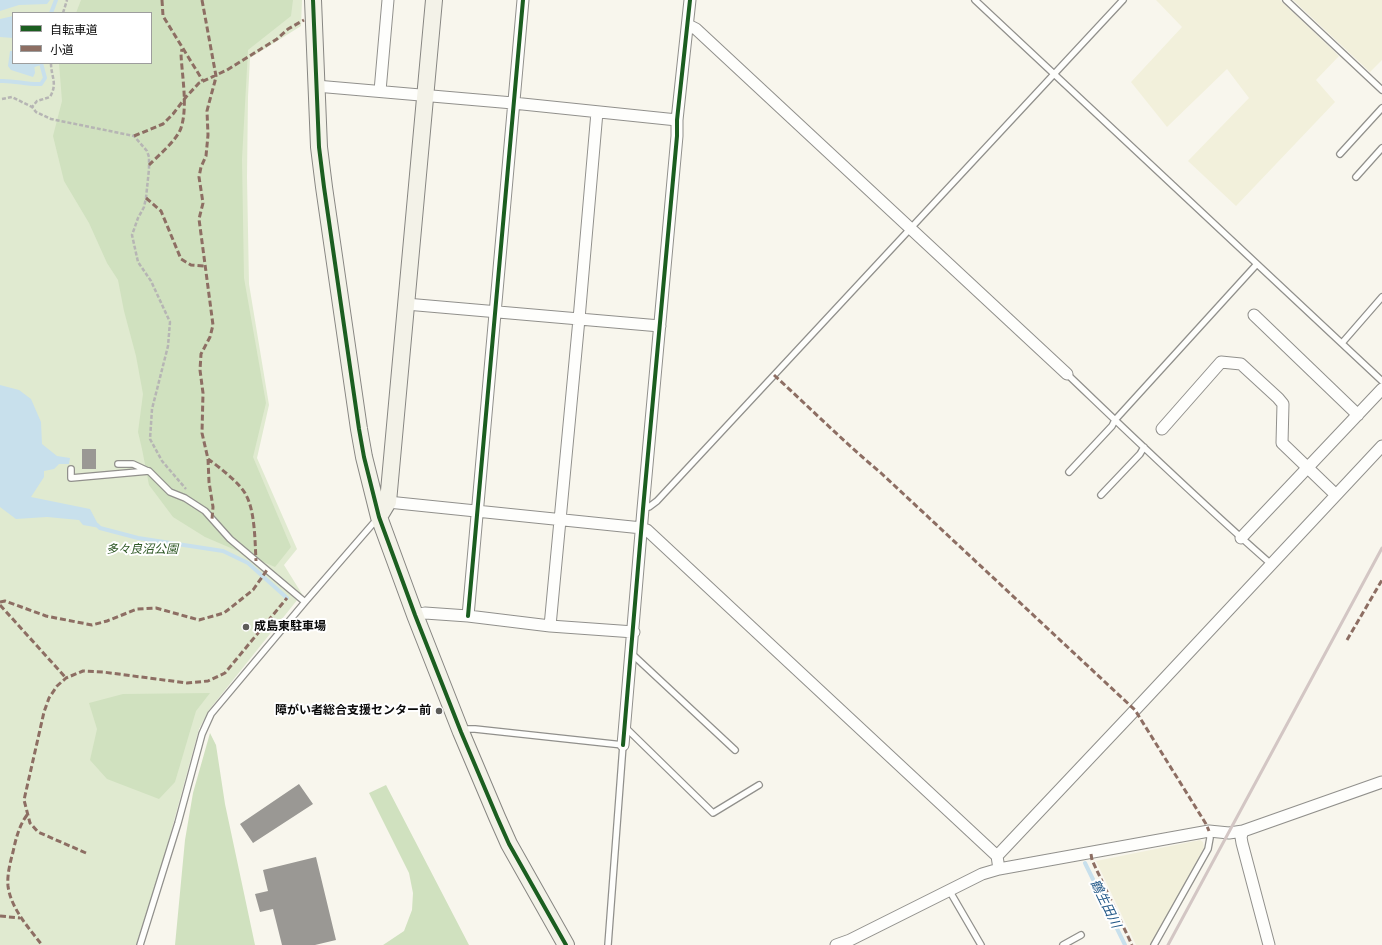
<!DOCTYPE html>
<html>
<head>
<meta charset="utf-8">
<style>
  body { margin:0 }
  #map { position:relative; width:1382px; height:945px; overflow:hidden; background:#f8f6ed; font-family:"Libre Baskerville","Noto Sans JP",serif }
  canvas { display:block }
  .legend { position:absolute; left:12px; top:12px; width:140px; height:52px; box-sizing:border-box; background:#fff; border:1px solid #9d9d9d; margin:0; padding:5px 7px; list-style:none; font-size:12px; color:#090909 }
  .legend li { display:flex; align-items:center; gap:8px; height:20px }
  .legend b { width:20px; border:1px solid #9d9d9d }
</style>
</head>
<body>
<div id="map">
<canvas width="1382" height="945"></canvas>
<ul class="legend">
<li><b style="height:5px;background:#1b5e20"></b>自転車道</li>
<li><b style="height:5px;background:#8d6e63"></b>小道</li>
</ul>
</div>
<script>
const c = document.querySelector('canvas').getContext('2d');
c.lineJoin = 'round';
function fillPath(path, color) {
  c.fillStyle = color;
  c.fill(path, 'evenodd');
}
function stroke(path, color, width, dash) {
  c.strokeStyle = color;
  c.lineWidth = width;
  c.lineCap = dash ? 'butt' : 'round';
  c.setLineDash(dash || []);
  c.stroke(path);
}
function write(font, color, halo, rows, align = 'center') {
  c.font = font + ' "Libre Baskerville","Noto Sans JP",serif';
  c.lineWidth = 4;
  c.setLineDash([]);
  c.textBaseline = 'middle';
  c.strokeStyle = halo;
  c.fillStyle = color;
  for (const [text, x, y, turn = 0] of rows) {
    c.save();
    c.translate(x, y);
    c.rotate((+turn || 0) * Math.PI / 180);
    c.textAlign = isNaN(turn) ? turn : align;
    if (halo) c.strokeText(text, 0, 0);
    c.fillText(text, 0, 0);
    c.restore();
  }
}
const farmland = new Path2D(`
  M1156 0H1280L1339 56 1316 80 1335 102 1236 206 1188 161 1249 98 1227 69 1167 127 1131 82 1182 27Z
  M1293 0H1382V60L1370 72Z
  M1200 840 1203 842 1204 848 1151 945H1136L1096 861Z`);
const green = new Path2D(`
  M0 0H302L301 26 250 58 248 97 247 177 249 284 269 405 257 458 297 549 284 565 302 594 209 710 199 729 165 854 136 945H0ZM13 13H151V63H13Z`);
const forest = new Path2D(`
  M81 0H293L291 16 248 50 242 159 244 278 266 403 253 457 291 547 275 567 205 537 173 517 149 485 142 449 138 432 143 394 136 356 124 311 118 280 107 263 89 223 64 181 53 136 62 101 59 63H151V13H76Z
  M210 693 196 711 175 782 159 799 107 779 90 760 97 729 89 703 123 694Z
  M210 733 216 745 225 804 255 945H175L185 840 193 793Z
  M386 785 469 945H383L404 931 412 910 413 893 409 873 369 793Z`);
const water = new Path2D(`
  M0 0H50L47 4 19 5 0 11Z
  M13 16V38L0 37V19Z
  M10 51H13V63H34L35 73 33 77 11 70 8 66Z
  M0 385 19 390 31 399 41 422 42 444 57 456 70 458 69 464H59L54 469 44 471V477L31 497 90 509 100 528 83 525 79 520 47 517 16 519 0 507Z`);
const stream = new Path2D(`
  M51 13 56 0
  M34 65 40 63
  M0 81C14 80 27 85 41 84L45 78 41 63
  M97 525 100 528 138 538 223 551 248 563 287 598
  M1085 863 1125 945`);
const building = new Path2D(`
  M82 449H96V469H82Z
  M299 784 313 804 253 843 240 824Z
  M316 857 336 940 315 945H282L273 909 260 912 255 894 268 891 263 870Z`);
const path = new Path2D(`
  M63 13 67 0
  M51 63C51 77 58 83 50 97L37 101 32 107 36 112 51 119 134 136 147 151 149 157V169L146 198 144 207 138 218 132 235 138 262 151 281 170 322 168 346 152 409 150 439 162 461 186 489
  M2 99 12 97 32 107`);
const lane = new Path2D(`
  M975 0 1382 381
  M1286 0 1382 90
  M1340 154 1382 108
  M1356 177 1382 148
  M1342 343 1382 297
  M1067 374C1134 438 1201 503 1271 564
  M118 464H133L148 471
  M71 469V478L149 471 170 492 185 498 205 511 230 539 305 602
  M1069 472 1112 426 1115 420 1257 264
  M1101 495 1140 454 1144 447
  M643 509 649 507 657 501 1123 0
  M632 654 735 750
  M625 727 713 813 759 785
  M463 731 468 729H475L623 745 608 945
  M949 890 981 945
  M140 945 178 823 202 734 211 714 305 602 377 519
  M1063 945 1081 935
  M1154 945 1208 849 1210 838 1209 831`);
const street = new Path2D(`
  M688 25 696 29 1067 374
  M316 86 513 103 677 120
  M380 91 388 0
  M406 304 660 326
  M1254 315 1358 415
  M1162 429 1221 362 1241 364 1278 398 1283 404 1282 443 1336 495
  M388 502 642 528 647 530 997 856
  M1241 538 1382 389
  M415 615 425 613 468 616 550 626 634 632
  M468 616 523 0
  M550 626 579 319 597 112
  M623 745 643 509 677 136V120L690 0
  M1243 831 1241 837 1242 843 1269 945
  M999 869 997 856 1135 710 1382 446
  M836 945 850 940 982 874 999 869 1209 831 1229 833 1243 831 1382 782`);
const secondary = new Path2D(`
  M313 0 319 147 324 187 359 429 364 457 379 517 415 615 461 732 497 817 509 844 566 945
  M379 517 388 502 434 0`);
const rail = new Path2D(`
  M1168 945 1382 548`);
const quiet = new Path2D(`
  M162 0 163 16 203 81
  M202 0 216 76 215 81 209 103 207 111 208 135 206 156 201 167 199 177 203 203 199 219 213 325 210 337 201 354 200 370 203 393 202 433 208 459 209 482 213 507 212 519
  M134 136 163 124 173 114 186 97 199 83 227 70 277 39 288 29 304 20
  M149 165C158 156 177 140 181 128 188 107 182 76 181 54L182 49
  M146 198 161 211 181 259 191 265 205 266
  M774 375C810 408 844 442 881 473L1135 710 1206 824 1209 831
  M208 459C219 467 240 483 246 495 255 511 255 542 256 561
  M0 602 5 601 46 616 92 625 107 621 137 609 156 608 199 620 224 613 253 590 267 570
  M0 605 66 678
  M1347 640 1382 580
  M27 815C19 826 16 838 13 852 10 863 7 875 8 886 11 909 29 928 42 945
  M86 853 38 832 30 823 24 800 44 712 49 698 57 686 66 678 83 671 103 672 187 683 208 681 225 673 287 598
  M1091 854 1092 860 1132 945
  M0 916 20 918`);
const cycleway = new Path2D(`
  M313 0 319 147 324 187 359 429 364 457 379 517 415 615 461 732 497 817 509 844 566 945
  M468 616 523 0
  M623 745 643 509 677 136V120L690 0`);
const markers = [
  [246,627,4,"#5d5c59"],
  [439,711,4,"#5d5c59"]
];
const parkNames = [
  ["多々良沼公園",142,550]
];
const poiNames = [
  ["成島東駐車場",254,627],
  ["障がい者総合支援センター前",431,711,"right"]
];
const waterNames = [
  ["鶴生田川",1105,904,64]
];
fillPath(farmland, '#f2f0db');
fillPath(green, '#e0ead0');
fillPath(forest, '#d0e1bf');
fillPath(water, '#c8e0ec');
stroke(stream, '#c8e0ec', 4);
fillPath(building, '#9a9894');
stroke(lane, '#91908c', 8);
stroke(street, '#91908c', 13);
stroke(secondary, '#878682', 18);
stroke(path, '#b6b5b4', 2.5, [4, 2]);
stroke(lane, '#fefefc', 5.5);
stroke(street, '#fefefc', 11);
stroke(secondary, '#f3f2e8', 16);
stroke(rail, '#d3c6c4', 3);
stroke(quiet, '#8d6e63', 3, [6, 3]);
stroke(cycleway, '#1b5e20', 4);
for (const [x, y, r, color] of markers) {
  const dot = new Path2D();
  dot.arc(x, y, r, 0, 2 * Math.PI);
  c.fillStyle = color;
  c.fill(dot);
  stroke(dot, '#fff', 1.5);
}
write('italic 12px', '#2d5724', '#fff', parkNames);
write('bold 12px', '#090909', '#fff', poiNames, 'left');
write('italic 13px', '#255a89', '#fff', waterNames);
</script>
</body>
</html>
